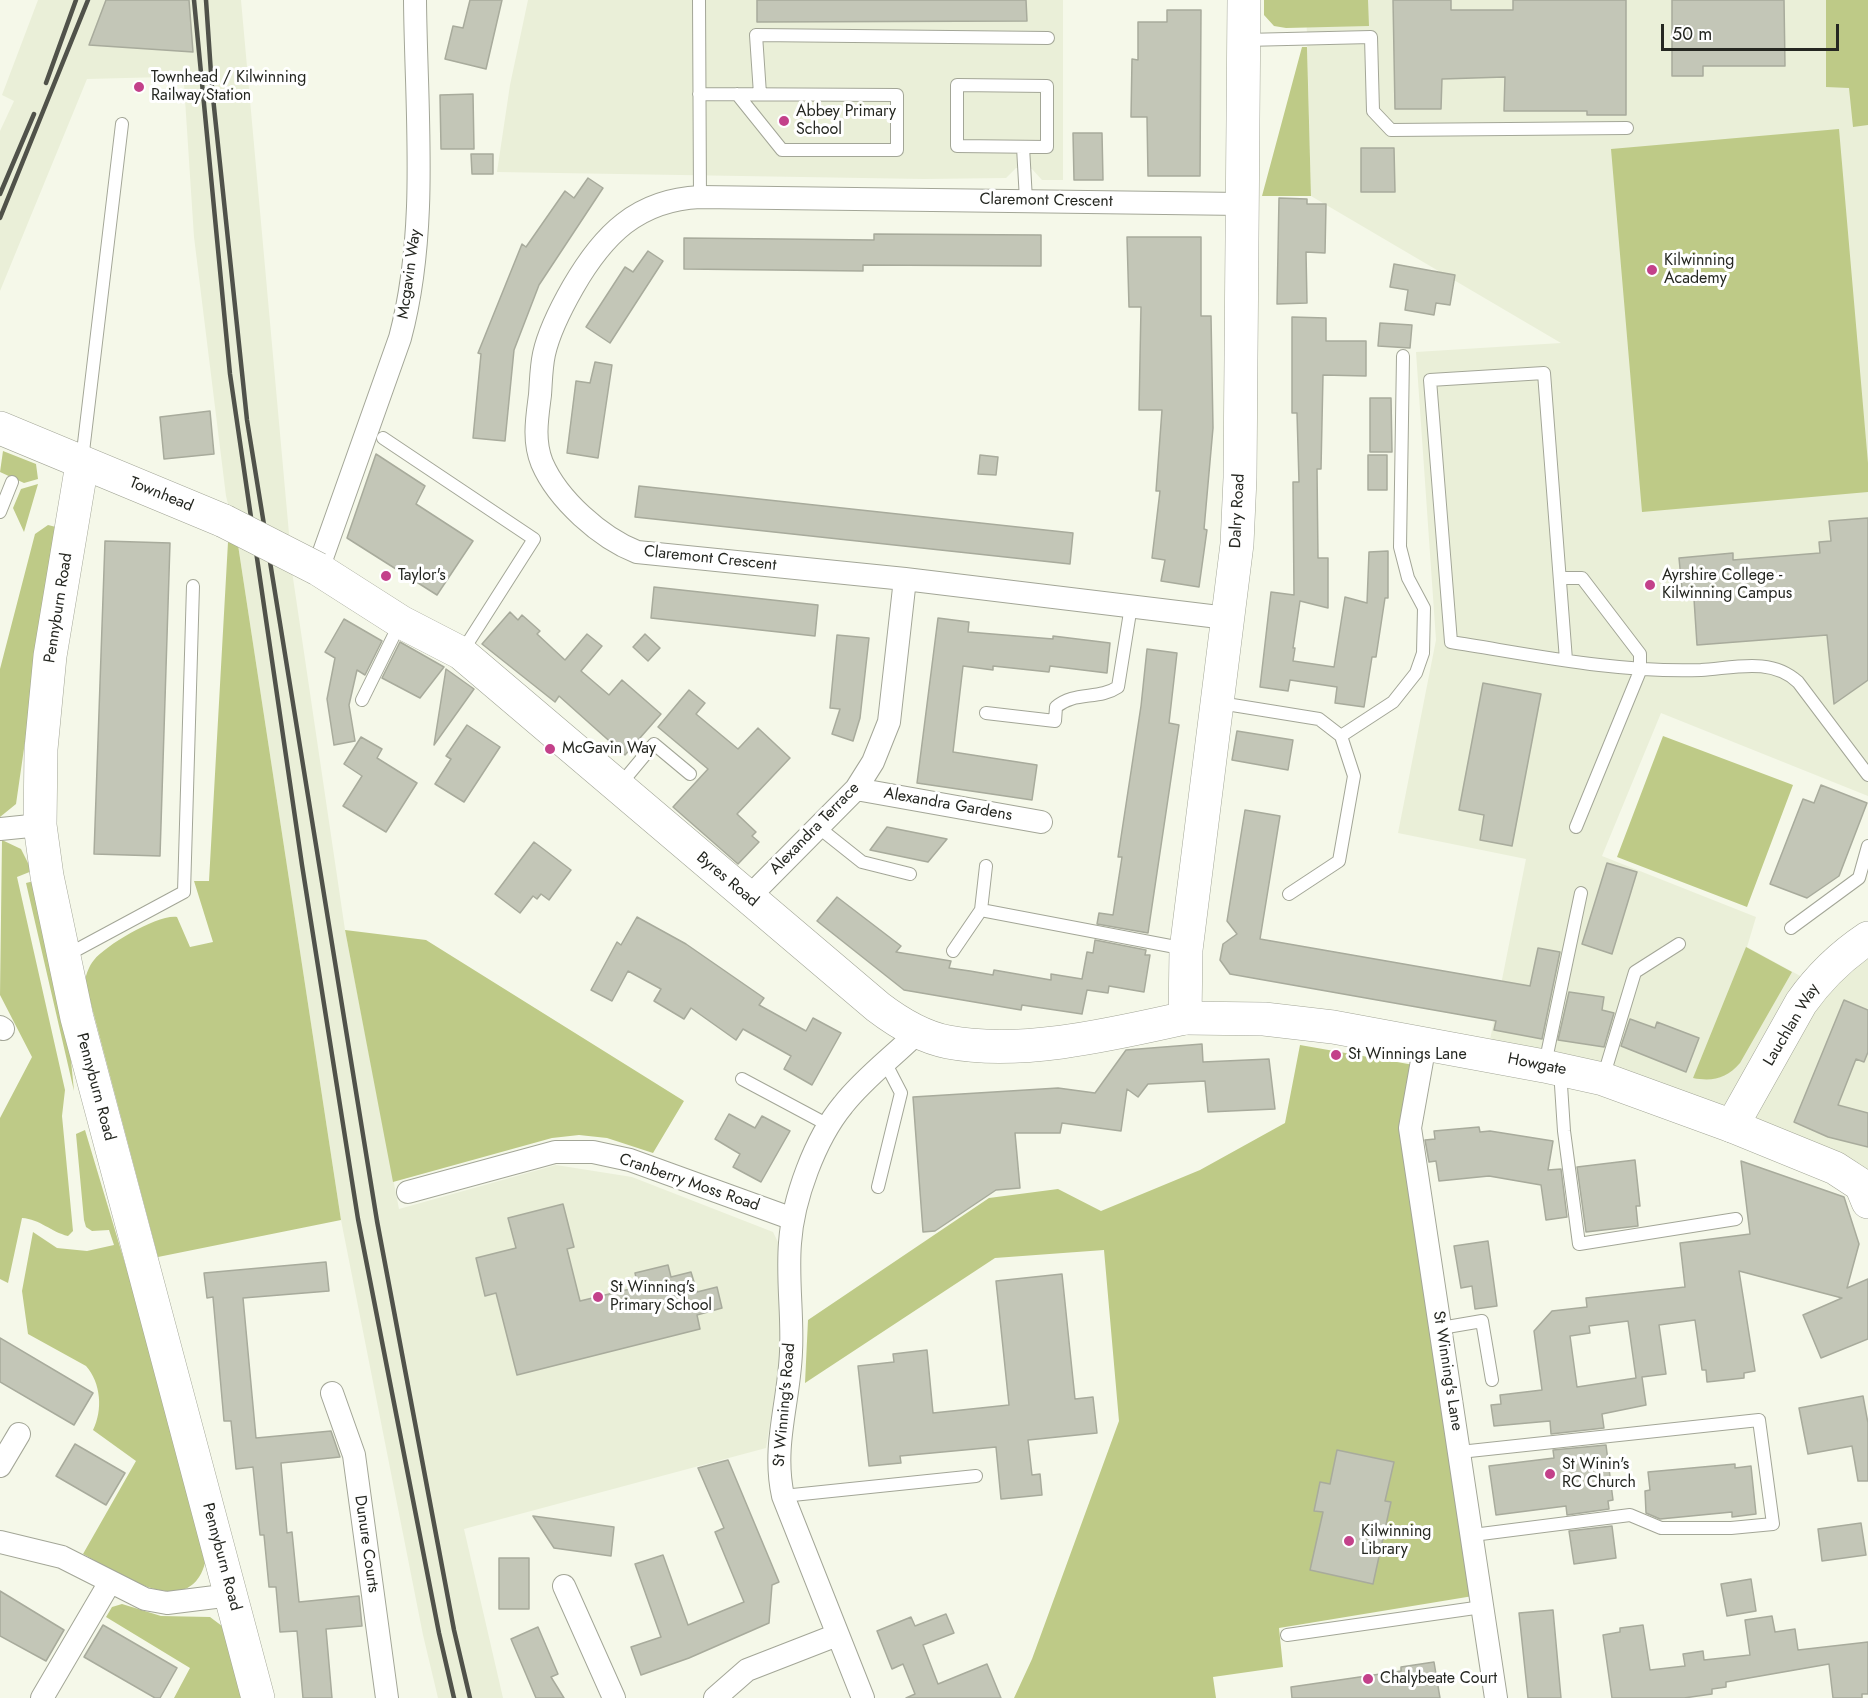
<!DOCTYPE html>
<html>
<head>
<meta charset="utf-8">
<style>
  body { margin:0 }
  #map { position:relative; width:1868px; height:1698px; overflow:hidden; background:#f5f8e9; font-family:Jost,sans-serif }
  canvas { display:block }
  .scale { position:absolute; left:1661px; top:24px; width:178px; height:27px; box-sizing:border-box; border:3px solid #252721; border-top:0; padding-left:8px; font-size:18px; line-height:21px; white-space:nowrap; color:#252721; -webkit-text-stroke:4px #fff; paint-order:stroke }
</style>
</head>
<body>
<div id="map">
<canvas width="1868" height="1698"></canvas>
<div class="scale">50 m</div>
</div>
<script>
const c = document.querySelector('canvas').getContext('2d');
c.lineJoin = 'round';
function fillPath(path, color) {
  c.fillStyle = color;
  c.fill(path, 'evenodd');
}
function stroke(path, color, width, dash) {
  c.strokeStyle = color;
  c.lineWidth = width;
  c.lineCap = dash ? 'butt' : 'round';
  c.setLineDash(dash || []);
  c.stroke(path);
}
function write(font, color, halo, rows, align = 'center') {
  c.font = font + ' Jost,sans-serif';
  c.lineWidth = 6;
  c.setLineDash([]);
  c.textBaseline = 'middle';
  c.strokeStyle = halo;
  c.fillStyle = color;
  for (const [text, x, y, turn = 0] of rows) {
    c.save();
    c.translate(x, y);
    c.rotate((+turn || 0) * Math.PI / 180);
    c.textAlign = isNaN(turn) ? turn : align;
    if (halo) c.strokeText(text, 0, 0);
    c.fillText(text, 0, 0);
    c.restore();
  }
}
const built = new Path2D(`
  M38 0H241L293 578 345 930 399 1209 556 1165 632 1177 773 1232 778 1242 781 1353 766 1448 464 1529 503 1698H438L423 1635 341 1220 238 545 226 496 194 237 184 84H165V77L87 79 0 291V131L14 101 2 95Z
  M528 0H1063V180H1042L1032 169 1016 168 1006 178 924 179 497 172 510 85Z
  M1306 0H1868V796L1661 713 1602 856 1756 917 1747 947 1815 984 1868 938V1202L1861 1185 1487 1055 1526 859 1398 833 1436 640 1416 352 1561 343 1311 196Z`);
const green = new Path2D(`
  M1264 0H1368L1369 26 1286 28 1274 26 1264 15Z
  M1826 0H1868V125L1853 127 1849 88 1826 87Z
  M1302 47H1307L1311 196H1262Z
  M1839 129 1868 463V492L1642 512 1611 149Z
  M3 451 36 464 38 479 24 483 0 472Z
  M38 484 24 532 13 508 21 489Z
  M48 525 56 527 16 804 0 817V669L35 534Z
  M228 542 238 545 341 1220 158 1257 85 981C86 974 89 966 94 960 106 945 158 914 177 917L190 947 213 942 194 881H209Z
  M1663 736 1793 785 1747 907 1617 857Z
  M2 840 21 849 32 871 17 877 65 1090 62 1116 73 1231 68 1236C51 1232 40 1219 22 1218L8 1283 0 1279V1118L32 1057 0 995Z
  M34 881 69 1040 74 1091 26 883Z
  M345 930 426 940 684 1101 653 1153 607 1138 579 1135 552 1138 393 1182Z
  M1746 947 1792 972 1740 1063C1727 1078 1713 1082 1693 1078Z
  M1300 1045 1414 1065 1473 1596 1279 1628 1283 1667 1213 1677 1216 1698H1014L1032 1659 1119 1421 1104 1250 995 1258 805 1383 808 1320 989 1198 1058 1189 1101 1211 1200 1170 1285 1123Z
  M85 1130 150 1347 205 1563C189 1623 116 1572 83 1554L136 1461 93 1430C103 1410 101 1383 86 1366L28 1334 22 1291 33 1232 57 1248 87 1251 114 1245 109 1230 92 1231 86 1227 84 1220 76 1134Z
  M122 1604 161 1616 210 1617 222 1626 245 1698H174L190 1668 106 1617 112 1607Z`);
const building = new Path2D(`
  M106 0H189L193 52 89 45Z
  M470 0H502L486 69 445 59 453 26 463 28Z
  M757 0H1026L1027 21 757 22Z
  M1393 0H1451V10H1513V0H1626V115H1587V111H1504L1505 77 1442 79 1441 109H1395Z
  M1672 0H1784L1785 66H1703V76H1672Z
  M1167 10H1201L1200 176H1148L1147 117H1131L1132 59 1138 60V22H1167Z
  M473 94 474 149H441L440 95Z
  M1073 133H1102L1103 180H1074Z
  M1361 148H1394L1395 192H1361Z
  M471 154H493V174H472Z
  M588 178 603 188 539 285 514 350 505 441 473 438 481 354 478 353 522 244 526 247 565 191 574 198Z
  M1279 198 1307 199V204H1326L1325 253 1306 252 1307 303 1277 304Z
  M874 234 1041 235V266L863 265V271L684 269V238L874 240Z
  M1127 237H1201V316H1211L1213 428 1204 529 1207 530 1199 587 1161 581 1165 560 1152 558 1160 491H1156L1162 410H1139L1141 307H1129Z
  M648 251 663 261 610 343 586 327 625 267 633 272Z
  M1394 264 1455 275 1450 305 1436 303 1434 315 1405 310 1408 290 1390 287Z
  M1292 317 1326 318V341H1366V376L1323 375 1321 469H1317L1318 558H1328V608L1300 601 1293 648H1295L1293 661 1334 667 1345 597 1367 603 1369 552 1388 551V598H1385L1376 657H1372L1364 707 1335 703 1337 687 1290 680 1288 691 1260 687 1271 592 1294 595 1293 482H1299L1297 413H1292Z
  M1380 323 1412 325 1410 348 1378 346Z
  M595 362 612 365 598 458 567 453 576 381 590 383Z
  M1370 398H1391L1392 452H1370Z
  M210 411 214 454 164 459 160 417Z
  M376 454 425 486 416 504 473 541 437 595 347 538Z
  M980 455 998 457 996 475 978 474Z
  M1368 455H1387V490H1368Z
  M639 486 1073 533 1070 564 635 517Z
  M1868 518V680L1834 704 1827 635 1697 645 1694 599 1683 600 1679 558 1733 553V560L1820 553 1819 542 1831 541 1829 521Z
  M105 541 170 543 160 856 94 854Z
  M654 587 818 605 815 636 651 618Z
  M510 612 518 620 522 615 540 631 537 634 565 660 587 634 602 646 581 671 609 695 622 680 661 714 625 755 559 696 555 702 482 644Z
  M938 618 969 622 968 632 1053 639V636L1110 643 1107 673 1050 666 1049 672 993 666V670L963 666 953 752 1037 765 1032 800 917 783Z
  M344 619 382 641 365 675 357 670 349 705 355 741 334 745 327 699 335 658 325 652Z
  M645 634 660 648 648 661 633 647Z
  M837 635 869 638 860 718 853 741 832 734 840 709 830 708Z
  M400 642 444 667 420 698 382 678Z
  M1147 649 1177 653 1169 723 1179 725 1148 933 1097 924 1099 913 1113 915 1122 857H1118L1141 706Z
  M446 669 474 689 434 745Z
  M1483 683 1541 694 1512 846 1480 840 1484 815 1459 810Z
  M689 690 705 703 696 714 738 749 758 728 790 758 737 814 756 832 752 836 759 842 738 864 673 807 708 769 658 727Z
  M467 725 500 747 464 802 435 784 451 759 446 756Z
  M1237 731 1293 740 1288 770 1232 760Z
  M361 737 382 749 377 758 417 783 386 832 343 806 362 776 344 764Z
  M1821 785 1867 803 1839 876 1807 898 1770 884 1803 799 1814 803Z
  M1245 810 1280 816 1260 939 1530 986 1538 948 1560 952 1542 1039 1494 1030 1496 1021 1230 974 1220 960 1223 944 1237 934 1227 921Z
  M887 827 947 839 928 862 870 850Z
  M534 842 571 870 549 900 541 894 537 899 533 896 520 913 495 894Z
  M1607 863 1637 872 1612 954 1582 944Z
  M837 897 901 946 896 952 951 961 949 968 970 971 993 975 994 970 1051 980V974L1082 979 1087 952 1093 953 1095 940 1146 950 1145 955H1150L1144 992 1109 986 1108 993 1087 990 1082 1014 1022 1005 1021 1010 904 990 817 921Z
  M637 917 686 944 764 998 759 1005 806 1031 813 1018 841 1033 812 1085 784 1069 791 1056 743 1029 736 1040 691 1008 684 1019 654 1001 661 989 628 971 612 1001 591 990 617 942 621 945Z
  M1569 992 1604 997 1602 1010 1614 1013 1604 1047 1558 1040Z
  M1844 1000 1868 1010V1052L1864 1062 1856 1059 1838 1105 1868 1113V1147L1828 1137 1794 1122Z
  M1630 1019 1655 1028 1657 1022 1699 1038 1686 1072 1621 1046Z
  M1202 1044 1203 1062 1269 1059 1275 1109 1208 1112 1205 1081 1148 1084 1138 1097 1127 1089 1121 1131 1062 1123 1060 1133H1015L1020 1188 996 1190 935 1231 923 1232 913 1097 1058 1088 1095 1093 1126 1050Z
  M729 1114 755 1128 762 1116 790 1131 761 1182 733 1167 740 1154 715 1139Z
  M1479 1127 1480 1132 1490 1131 1553 1141 1548 1170 1561 1169 1567 1217 1546 1220 1541 1185 1489 1176 1439 1181 1436 1161 1429 1162 1425 1140 1435 1139 1434 1131Z
  M1635 1160 1640 1206H1636L1638 1226 1586 1232 1577 1167Z
  M1741 1161 1844 1197 1859 1244 1847 1288 1868 1279V1339L1821 1358 1803 1315 1842 1298 1739 1271 1755 1371 1744 1373V1378L1707 1382 1706 1370H1702L1695 1320 1659 1325 1666 1374 1642 1377 1646 1405 1602 1414 1604 1428 1551 1434 1550 1421 1494 1426 1491 1405 1501 1404 1500 1395 1542 1390 1534 1331 1552 1311 1587 1307 1586 1298 1685 1287 1680 1243 1750 1234ZM1628 1321 1636 1378 1577 1387 1570 1336 1590 1333 1589 1326Z
  M563 1204 574 1247 567 1249 580 1301 638 1287 635 1273 668 1265 671 1277 691 1272 697 1292 717 1287 722 1308 697 1315 700 1329 517 1375 496 1293 485 1296 476 1258 516 1248 508 1218Z
  M1488 1241 1497 1306 1475 1309 1472 1286 1461 1288 1454 1246Z
  M326 1262 329 1291 243 1298 256 1438 331 1431 340 1457 281 1463 287 1533 292 1532 299 1602 359 1596 362 1626 326 1629 332 1698H303L297 1631 280 1632 276 1587H269L264 1535H260L253 1467 236 1469 231 1421H224L213 1297 207 1298 204 1273Z
  M1062 1274 1075 1399 1093 1397 1097 1433 1028 1440 1032 1475 1040 1474 1042 1495 1001 1499 996 1447 900 1456 901 1463 869 1466 858 1366 894 1362 893 1354 927 1350 933 1413 1009 1405 996 1281Z
  M0 1338 93 1393 74 1425 0 1382Z
  M1863 1396 1868 1423V1481H1858L1852 1446 1808 1454 1799 1408Z
  M75 1444 125 1473 106 1505 56 1476Z
  M1606 1445 1613 1500 1608 1501 1609 1509 1567 1515 1566 1506 1496 1515 1489 1466 1554 1458 1553 1450Z
  M1337 1450 1394 1462 1385 1501 1391 1502 1373 1584 1310 1570 1323 1512 1314 1511 1320 1482 1330 1484Z
  M728 1460 779 1582 772 1585 769 1623 689 1658 641 1675 631 1647 661 1637 635 1564 663 1555 688 1625 744 1602 715 1532 724 1528 698 1468Z
  M1735 1464V1468L1751 1466 1756 1514 1732 1517V1512L1660 1519 1646 1513 1645 1491 1650 1490 1648 1472Z
  M533 1516 614 1527 611 1556 554 1548Z
  M1861 1523 1866 1555 1822 1561 1818 1529Z
  M1612 1526 1616 1558 1574 1564 1569 1531Z
  M499 1558H529V1609H499Z
  M1751 1579 1756 1611 1727 1616 1721 1584Z
  M0 1591 64 1630 46 1661 0 1636Z
  M1553 1610 1561 1698H1528L1519 1613Z
  M946 1614 954 1633 923 1645 938 1684 987 1664 1001 1698H906L915 1694 903 1664 892 1669 877 1631 911 1617 915 1626Z
  M1772 1616 1775 1632 1795 1629 1798 1650 1868 1642V1694H1862V1698H1833L1829 1664 1726 1682V1687L1712 1689V1694L1684 1698H1612L1603 1635 1620 1632V1628L1643 1625 1650 1670 1685 1666 1683 1654 1703 1651 1704 1660 1750 1655 1745 1620Z
  M103 1625 177 1668 160 1698H155L84 1657Z
  M538 1627 558 1674 551 1677 564 1698H536L511 1639Z
  M1434 1662 1440 1698H1292L1291 1687 1401 1671V1667Z`);
const lane = new Path2D(`
  M699 0 700 197
  M1245 40 1371 37 1373 111 1391 130 1627 128
  M957 85 1047 86V147L957 146Z
  M699 94 897 95V150H782L737 94
  M760 94 756 35 1048 38
  M1023 147 1026 200
  M383 438 534 539 462 652
  M82 460 122 124
  M0 512 12 482
  M1560 578H1582L1640 654V671L1576 827
  M1566 660 1544 373 1430 380 1451 642C1534 655 1617 673 1701 670 1734 668 1771 657 1798 682L1868 775
  M362 700 400 623
  M1220 703 1319 719 1341 736 1354 776 1339 861 1289 894
  M986 713 1055 721 1056 707C1074 691 1099 700 1118 687L1131 606
  M1341 736 1393 702 1416 673 1423 653 1424 608 1408 578 1400 547 1403 356
  M619 786 654 744 690 774
  M818 827 862 862 910 874
  M981 910 1186 949
  M1791 928 1859 878 1868 846
  M953 951 981 910 986 866
  M67 955 184 892 193 586
  M1545 1064 1581 893
  M1560 1070 1564 1131 1579 1244 1736 1219
  M1603 1078 1635 972 1679 944
  M742 1079 830 1126
  M878 1187 901 1093 886 1064
  M1441 1328 1482 1321 1492 1380
  M1460 1452 1759 1420 1773 1524 1731 1528H1661L1630 1515 1473 1535
  M783 1496 976 1476
  M1287 1635 1482 1607`);
const street = new Path2D(`
  M318 569 400 338C429 230 416 110 415 0
  M1227 618 905 579 637 552C601 538 558 500 542 463 533 441 537 418 540 395 541 382 541 368 544 354 549 331 561 308 573 287 603 235 637 200 700 197L1242 204
  M856 789 1041 822
  M0 829 40 825
  M748 898 856 789 873 762 889 722 905 579
  M0 1027 3 1029
  M1425 1044 1410 1128 1496 1698
  M408 1192 555 1152H593L630 1160 793 1219
  M332 1393 354 1455 387 1698
  M0 1466 19 1434
  M0 1542 62 1557 145 1599 167 1603 231 1595
  M564 1586 614 1698
  M42 1698 110 1582
  M715 1698 747 1670 837 1635
  M863 1698 783 1496C772 1446 789 1403 791 1352 793 1316 787 1280 790 1243 793 1199 815 1139 843 1105 864 1078 894 1056 918 1032`);
const secondary = new Path2D(`
  M82 464 50 656 41 749 40 825 47 876 77 1018 258 1698
  M1732 1126 1835 1168 1861 1185 1868 1202`);
const primary = new Path2D(`
  M1185 1018 1264 1019 1333 1027 1544 1066 1603 1079 1732 1126 1801 1003C1820 976 1841 956 1868 938`);
const highway = new Path2D(`
  M0 428 224 521
  M318 569 401 622 461 653 878 1007C899 1023 922 1037 948 1042 1021 1056 1113 1034 1185 1018L1186 950 1237 544 1240 478 1244 0`);
const rail = new Path2D(`
  M194 0 230 374 302 865 358 1219 439 1633 454 1698
  M206 0 212 88 247 420 377 1221 454 1630 470 1698
  M46 83 76 0
  M0 194 34 114
  M0 218 88 0`);
const highwayBridge = new Path2D(`
  M224 521 318 569`);
const markers = [
  [139,87,6,"#c3418a"],
  [784,121,6,"#c3418a"],
  [1652,270,6,"#c3418a"],
  [386,576,6,"#c3418a"],
  [1650,585,6,"#c3418a"],
  [550,749,6,"#c3418a"],
  [1336,1055,6,"#c3418a"],
  [598,1297,6,"#c3418a"],
  [1550,1474,6,"#c3418a"],
  [1349,1541,6,"#c3418a"],
  [1368,1679,6,"#c3418a"]
];
const poiNames = [
  ["Townhead / Kilwinning",151,78],
  ["Railway Station",151,96],
  ["Abbey Primary",796,112],
  ["School",796,130],
  ["Kilwinning",1664,261],
  ["Academy",1664,279],
  ["Taylor's",398,576],
  ["Ayrshire College -",1662,576],
  ["Kilwinning Campus",1662,594],
  ["McGavin Way",562,749],
  ["St Winnings Lane",1348,1055],
  ["St Winning's",610,1288],
  ["Primary School",610,1306],
  ["St Winin's",1562,1465],
  ["RC Church",1562,1483],
  ["Kilwinning",1361,1532],
  ["Library",1361,1550],
  ["Chalybeate Court",1380,1679]
];
const streetNames = [
  ["Claremont Crescent",1046,201,1],
  ["Mcgavin Way",410,274,-82],
  ["Townhead",161,495,22],
  ["Dalry Road",1238,511,-87],
  ["Claremont Crescent",710,559,6],
  ["Pennyburn Road",59,608,-81],
  ["Alexandra Gardens",948,805,10],
  ["Alexandra Terrace",815,829,-46],
  ["Byres Road",727,880,40],
  ["Lauchlan Way",1792,1025,-59],
  ["Howgate",1537,1065,11],
  ["Pennyburn Road",95,1087,75],
  ["Cranberry Moss Road",689,1183,19],
  ["St Winning's Lane",1447,1371,81],
  ["St Winning's Road",785,1405,-85],
  ["Dunure Courts",366,1544,82],
  ["Pennyburn Road",221,1557,75]
];
fillPath(built, '#eaefd8');
fillPath(green, '#beca87');
fillPath(building, '#c3c6b7');
stroke(building, '#a8ab9c', 1.5);
stroke(lane, '#a3a697', 14);
stroke(street, '#a3a697', 24);
stroke(secondary, '#a3a697', 34);
stroke(primary, '#a3a697', 34);
stroke(highway, '#a3a697', 34);
stroke(lane, '#fff', 12);
stroke(street, '#fff', 22);
stroke(secondary, '#fff', 33);
stroke(primary, '#fff', 33);
stroke(highway, '#fff', 33);
stroke(rail, '#50524a', 4.5);
stroke(highwayBridge, '#a3a697', 34, []);
stroke(highwayBridge, '#fff', 33);
for (const [x, y, r, color] of markers) {
  const dot = new Path2D();
  dot.arc(x, y, r, 0, 2 * Math.PI);
  c.fillStyle = color;
  c.fill(dot);
  stroke(dot, '#fff', 2);
}
write('16px', '#252721', '#fff', poiNames, 'left');
write('16px', '#252721', '#fff', streetNames);
</script>
</body>
</html>
